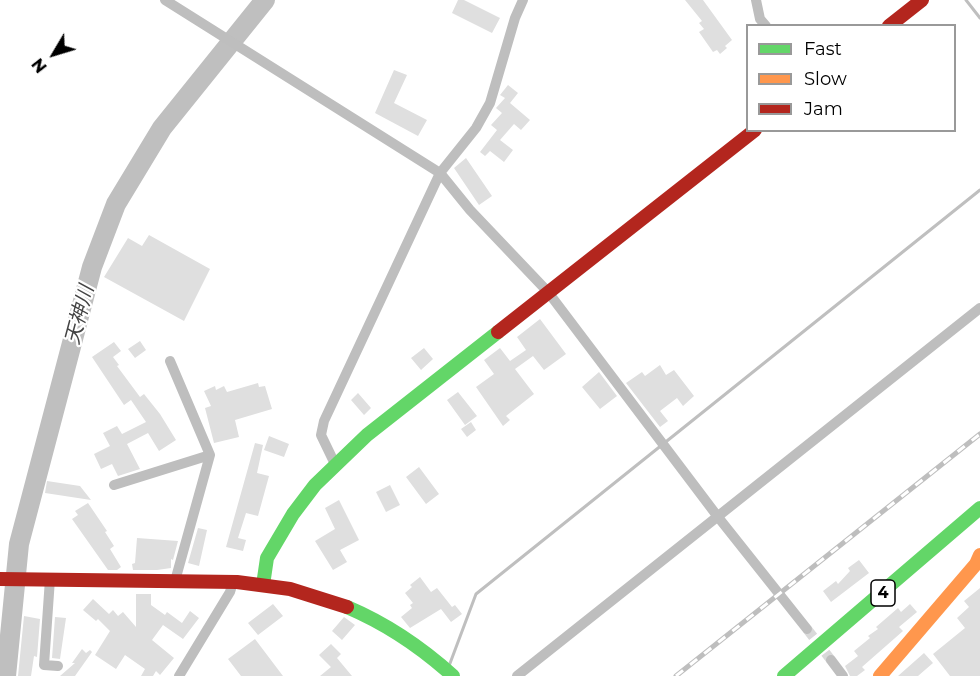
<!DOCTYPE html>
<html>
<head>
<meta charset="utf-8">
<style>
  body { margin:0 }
  #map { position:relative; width:980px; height:676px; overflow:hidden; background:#fff; font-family:Montserrat,sans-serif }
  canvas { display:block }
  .legend { position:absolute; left:746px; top:24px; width:210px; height:108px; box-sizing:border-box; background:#fff; border:2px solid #999; margin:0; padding:8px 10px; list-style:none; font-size:18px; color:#000 }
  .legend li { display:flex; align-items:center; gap:12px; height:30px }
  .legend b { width:30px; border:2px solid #999 }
  .north { position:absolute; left:24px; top:24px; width:60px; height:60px; -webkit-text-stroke:4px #fff; paint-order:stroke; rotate:232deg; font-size:16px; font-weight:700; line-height:24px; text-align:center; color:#000 }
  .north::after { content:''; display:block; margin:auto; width:21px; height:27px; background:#000; clip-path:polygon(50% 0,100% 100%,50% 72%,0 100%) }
</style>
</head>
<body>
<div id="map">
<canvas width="980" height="676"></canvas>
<ul class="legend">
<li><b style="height:8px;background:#63d668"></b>Fast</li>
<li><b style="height:8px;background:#ff974d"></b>Slow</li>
<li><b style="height:8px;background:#b3261e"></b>Jam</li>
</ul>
<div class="north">N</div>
</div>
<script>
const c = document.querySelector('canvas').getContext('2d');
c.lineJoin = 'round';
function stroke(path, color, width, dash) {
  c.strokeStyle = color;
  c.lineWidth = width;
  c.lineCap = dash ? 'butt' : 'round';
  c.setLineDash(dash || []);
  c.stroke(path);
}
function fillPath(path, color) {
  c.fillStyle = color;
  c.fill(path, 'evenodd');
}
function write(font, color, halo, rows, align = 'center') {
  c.font = font + ' Montserrat,"Noto Sans JP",sans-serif';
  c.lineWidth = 4.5;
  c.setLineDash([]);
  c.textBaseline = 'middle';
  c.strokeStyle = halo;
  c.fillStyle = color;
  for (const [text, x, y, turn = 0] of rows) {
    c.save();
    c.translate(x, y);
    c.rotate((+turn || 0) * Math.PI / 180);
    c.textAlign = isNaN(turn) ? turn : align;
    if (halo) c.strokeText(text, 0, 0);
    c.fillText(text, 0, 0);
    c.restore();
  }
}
const stream = new Path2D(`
  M966 0 980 18
  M449 666 476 594 980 190`);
const river = new Path2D(`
  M6 676 19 544 92 267 116 204 162 128 265 0`);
const building = new Path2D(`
  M458 0H464L500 18 492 33 452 13Z
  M685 0H703L732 40 725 46 727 48 720 54 717 50 713 52 699 32 704 29 699 23 702 21Z
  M394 70 407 75 394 103 427 120 418 136 375 113Z
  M508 85 518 93 510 103 530 120 521 130 514 124 500 140 513 150 504 162 490 151 485 156 480 152 497 130 491 125 502 113 496 108 505 98 500 95Z
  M466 158 492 196 479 205 454 168Z
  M149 235 210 269 184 321 104 277 128 238 142 246Z
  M540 319 566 354 544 370 533 356 515 369 534 394 506 416 510 420 503 426 476 387 494 374 484 360 500 348 510 361 526 350 517 337Z
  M140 341 146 350 135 358 128 349Z
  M114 342 121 351 113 357 119 365 117 366 140 397 144 394 160 414 176 440 159 451 148 433 127 444 140 469 118 476 112 464 101 469 94 454 110 446 103 433 117 426 122 434 146 422 131 400 124 405 92 357Z
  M424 348 433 359 421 370 411 358Z
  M660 365 666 375 674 370 694 396 683 406 677 398 660 411 668 421 660 427 626 383 642 372 645 376Z
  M599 372 617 396 600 409 582 387Z
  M258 383 259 387 265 386 272 409 235 420 239 437 214 443 205 408 211 406 204 391 215 386 216 390 224 386 227 392Z
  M458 392 477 416 465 425 447 400Z
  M358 393 371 408 364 415 351 400Z
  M471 422 476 430 467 437 461 429Z
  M269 436 289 444 284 457 264 450Z
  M255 443 263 445 257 473 269 476 258 516 246 513 238 538 246 540 243 551 226 547Z
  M419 467 439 494 426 504 406 477Z
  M47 481 80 486 91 500 45 493Z
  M390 485 400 505 386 512 376 492Z
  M339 500 359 540 340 550 347 562 333 570 315 541 335 529 325 508Z
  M88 503 107 531 105 532 114 546 110 549 121 567 117 570H108L72 519 78 515 75 511Z
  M198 528 207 530 199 566 188 563Z
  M137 538 178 541 173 560 171 559V568L157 570H133L132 564 135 563Z
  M859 560 869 573 831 602 823 591 836 581 838 584 850 571 848 568Z
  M420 577 431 592 437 588 452 607 455 605 462 614 451 622 441 609 410 628 401 617 412 608 410 605 413 603 405 593 412 587 410 585Z
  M980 588V676H950L933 654 965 628 957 618 969 607 964 601Z
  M136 594H151V605L165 615 167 612 182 623 190 611 199 618 183 639 163 625 152 640 174 658 160 675 156 671 153 676H141L145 669 125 655 116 669 95 655 110 631 98 619 96 621 83 610 93 599 109 614 113 610 118 616 123 612 136 627Z
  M273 604 283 616 258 635 248 623Z
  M910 604 917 612 899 627 903 631 862 667 865 670 857 676H850L845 666 858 656 854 651 870 638 868 636 878 629 876 627 898 608 901 612Z
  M24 616 40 619 37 657 34 656 31 676H18Z
  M55 617 66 618 60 659 52 658Z
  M344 617 355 625 342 640 332 631Z
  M255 639 283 676H241L228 659Z
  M331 644 341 654 337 658 352 676H320L331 667 319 655Z
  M82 649 86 653 90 650 92 652 75 676H60L75 663H72Z
  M924 653 933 663 918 676H898Z`);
const streetTunnel = new Path2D(`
  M807 629 831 660`);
const street = new Path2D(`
  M165 0 440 173 470 210 548 292 718 517 807 629
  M756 0 760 19 766 26
  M170 361 210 455 175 581
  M335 464 321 435 324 421 440 173 476 128 490 103 515 18 523 0
  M114 485 210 455
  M50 579 44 665 58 666
  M831 660 843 676
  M179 676 230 592 233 582
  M517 676 980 308`);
const fast = new Path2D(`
  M263 585 267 558 293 514 315 485 367 435 498 332
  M347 607C387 624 421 647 453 676
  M784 676 980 508`);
const slow = new Path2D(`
  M880 676 976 564 980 555`);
const jam = new Path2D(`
  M889 26 922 0
  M498 332 755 130
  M0 579 237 582 290 589 347 607`);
const rail = new Path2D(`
  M676 676 980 434`);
const shields = [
  [883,593,24]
];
const shieldNames = [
  ["4",883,593]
];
const waterNames = [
  ["天神川",80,315,-75]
];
stroke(stream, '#bfbfbf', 3);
stroke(river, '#bfbfbf', 20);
fillPath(building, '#dfdfdf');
stroke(streetTunnel, '#d9d9d9', 10, [10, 5]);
stroke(street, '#bebebe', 10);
stroke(fast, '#63d668', 14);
stroke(slow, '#ff974d', 14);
stroke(jam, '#b3261e', 14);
stroke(rail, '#bebebe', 5);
stroke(rail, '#fff', 3, [9]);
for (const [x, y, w] of shields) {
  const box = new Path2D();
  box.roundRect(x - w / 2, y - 13, w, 26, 4.5);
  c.fillStyle = '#fff';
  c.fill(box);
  stroke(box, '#000', 1.5);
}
write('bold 16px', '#000', null, shieldNames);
write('italic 20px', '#444', '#fff', waterNames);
</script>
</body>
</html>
